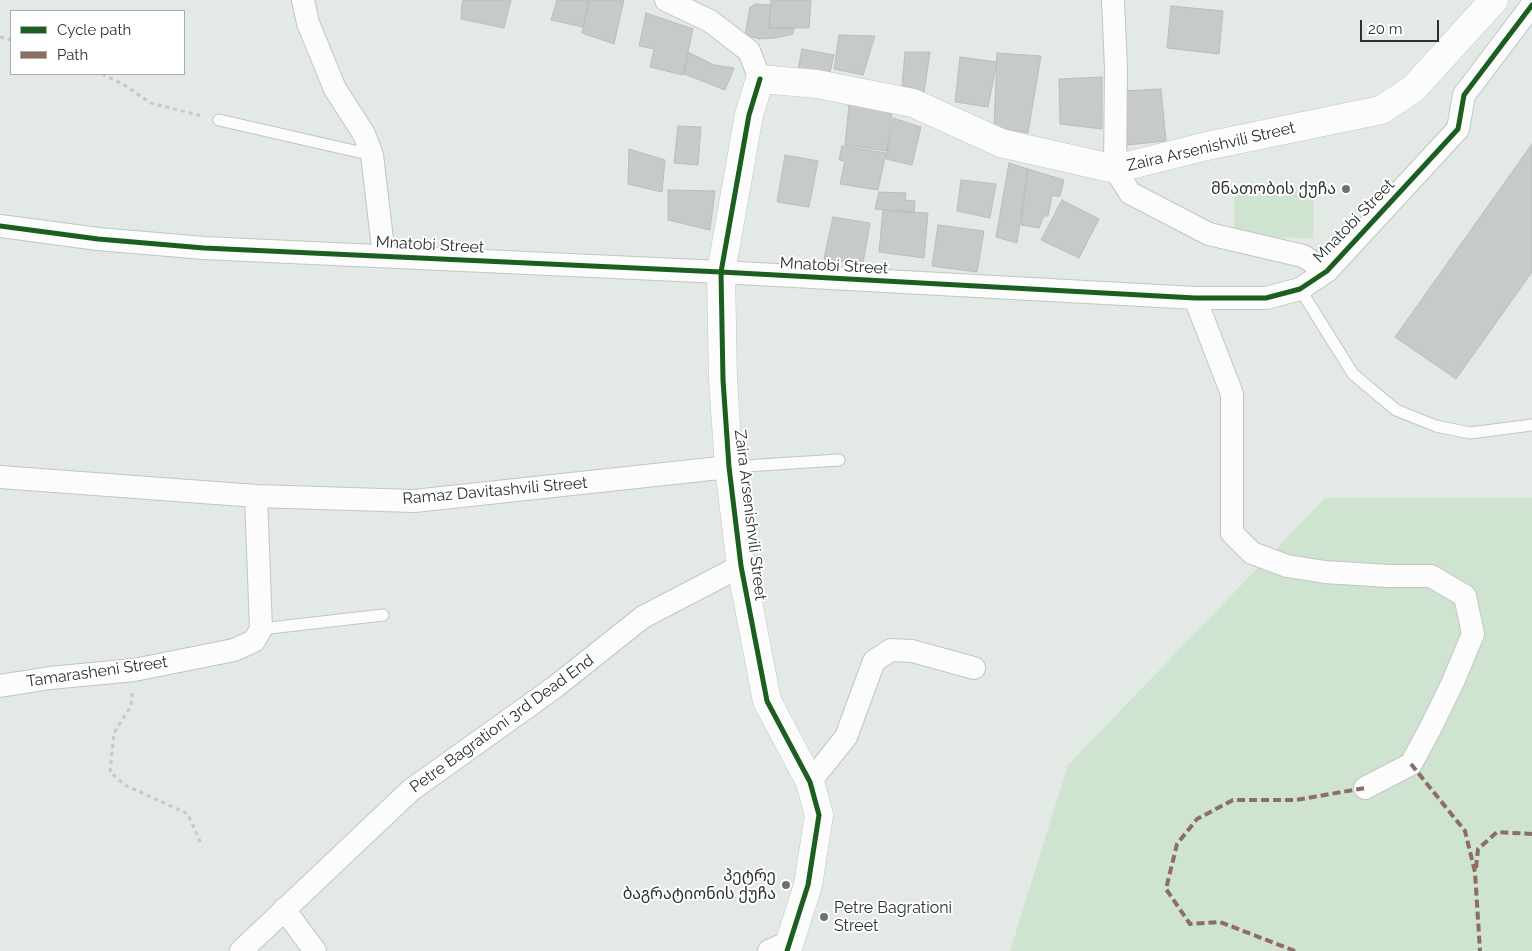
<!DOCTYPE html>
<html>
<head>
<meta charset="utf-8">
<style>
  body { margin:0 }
  #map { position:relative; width:1532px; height:951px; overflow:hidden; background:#e3e9e4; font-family:Raleway,sans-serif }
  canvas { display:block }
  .legend { position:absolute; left:10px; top:10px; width:175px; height:65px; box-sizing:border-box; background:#fff; border:1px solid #abadab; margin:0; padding:6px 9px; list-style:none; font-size:15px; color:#2e312e }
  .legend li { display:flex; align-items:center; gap:10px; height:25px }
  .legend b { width:25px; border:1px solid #abadab }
  .scale { position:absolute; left:1360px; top:20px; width:79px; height:22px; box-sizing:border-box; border:2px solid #2e312e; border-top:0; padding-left:6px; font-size:15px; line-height:18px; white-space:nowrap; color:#2e312e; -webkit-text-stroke:4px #fff; paint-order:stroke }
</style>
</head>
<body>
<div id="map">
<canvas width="1532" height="951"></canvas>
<ul class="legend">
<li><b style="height:6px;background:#1b5e20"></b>Cycle path</li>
<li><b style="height:6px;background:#8d6e63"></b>Path</li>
</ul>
<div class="scale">20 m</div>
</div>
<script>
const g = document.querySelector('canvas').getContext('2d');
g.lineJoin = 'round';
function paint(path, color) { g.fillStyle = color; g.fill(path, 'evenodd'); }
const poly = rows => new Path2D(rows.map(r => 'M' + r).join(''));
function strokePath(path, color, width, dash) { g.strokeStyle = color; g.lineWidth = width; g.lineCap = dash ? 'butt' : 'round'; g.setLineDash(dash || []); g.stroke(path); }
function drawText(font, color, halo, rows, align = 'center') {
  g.font = font + ' Raleway,"Noto Sans Georgian",sans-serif'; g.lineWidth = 4; g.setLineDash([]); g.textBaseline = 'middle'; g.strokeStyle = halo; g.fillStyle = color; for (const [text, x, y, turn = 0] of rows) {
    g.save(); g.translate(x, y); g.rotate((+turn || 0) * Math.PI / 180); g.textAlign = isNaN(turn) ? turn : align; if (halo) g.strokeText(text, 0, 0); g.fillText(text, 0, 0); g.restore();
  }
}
paint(poly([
  [1235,187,1314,188,1313,238,1234,237],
  [1325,498,1532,498,1532,951,1010,951,1068,765]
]), '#cee4d1');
const building = poly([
  [463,0,511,0,504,28,461,19,462,11,461,11,463,0],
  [557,0,589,0,583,27,551,20,557,0],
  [589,0,624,0,614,44,582,33,589,0],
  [771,0,811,0,809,28,769,28,771,0],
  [756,4,771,5,769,28,794,28,793,34,775,38,759,39,745,35,750,7,756,4],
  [1171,6,1223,11,1219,54,1167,48,1171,6],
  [646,13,693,29,683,75,650,67,654,49,639,46,646,13],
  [839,35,875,36,863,75,834,69,839,35],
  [802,49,834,55,829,77,798,69,802,49],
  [688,52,714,65,734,68,725,90,684,74,688,52],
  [905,52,930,52,924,92,902,86,905,52],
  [997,53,1041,56,1028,133,994,127,997,53],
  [960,57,997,62,988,107,955,102,960,57],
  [1102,77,1102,129,1060,124,1059,79,1102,77],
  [1161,89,1166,141,1127,145,1123,91,1161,89],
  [849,105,892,111,887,151,845,145,849,105],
  [893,118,921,127,912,165,886,159,893,118],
  [678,126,701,127,698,165,674,163,678,126],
  [1532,144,1532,272,1456,379,1395,337,1532,144],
  [842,146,886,153,878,190,840,184,845,161,839,160,842,146],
  [629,149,665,160,662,192,628,184,629,149],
  [785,155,818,161,809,207,777,202,785,155],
  [1009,163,1028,169,1017,243,996,237,1009,163],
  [1028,169,1064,180,1060,196,1052,196,1048,216,1044,216,1039,228,1021,225,1028,169],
  [961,180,996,184,990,218,957,211,961,180],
  [668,190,715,191,710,230,668,220,668,190],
  [879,192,906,193,905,200,915,201,914,213,875,209,879,192],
  [1062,200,1099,219,1079,258,1041,240,1062,200],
  [883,210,928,213,924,258,879,252,883,210],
  [833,217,870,223,863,264,824,259,833,217],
  [938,225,984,231,977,272,932,266,938,225]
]);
paint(building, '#c6cbc7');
strokePath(building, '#babeba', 1);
const lane = poly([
  [219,120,372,155],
  [1300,289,1353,374,1396,410,1436,426,1470,433,1532,425],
  [729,467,839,460],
  [261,629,383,615]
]);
const street = poly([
  [303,0,308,23,335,89,364,134,372,155,384,256],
  [666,0,710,21,749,51,760,79],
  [1113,0,1116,69,1115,169,1130,193,1209,234,1303,256,1327,271],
  [0,226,98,239,204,248,721,272,1195,298,1266,298,1300,289,1327,271,1458,129,1464,95,1532,5],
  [1195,298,1232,394,1232,533,1252,553,1287,566,1325,572,1389,576,1431,576,1465,596,1473,634,1453,682,1430,729,1411,764,1365,788],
  [0,477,256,496,414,501,729,467],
  [0,686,50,678,134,670,234,650,254,641,261,629,256,496],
  [810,782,846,737,874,661,891,650,912,651,974,668],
  [284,909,315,951],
  [241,951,411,790,555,687,643,617,741,566],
  [769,951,791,941]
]);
const secondary = poly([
  [787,951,808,885,819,815,810,782,767,701,741,566,729,467,723,380,721,272,749,115,760,79,817,84,913,103,1001,143,1115,169,1207,146,1381,110,1413,89,1494,0]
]);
strokePath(lane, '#c2c6c2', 13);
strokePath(street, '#c2c6c2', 24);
strokePath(secondary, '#c2c6c2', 29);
strokePath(poly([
  [0,37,11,40],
  [102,74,123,84,151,103,202,116],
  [132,693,131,706,114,733,110,772,125,785,188,814,202,846]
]), '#c7c9c8', 3, [4, 4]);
strokePath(lane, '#fbfcfb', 11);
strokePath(street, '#fbfcfb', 22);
strokePath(secondary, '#fbfcfb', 28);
strokePath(poly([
  [1411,764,1465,831,1475,872,1480,951],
  [1476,868,1478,849,1497,832,1532,834],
  [1295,951,1220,922,1190,924,1166,889,1177,844,1197,819,1233,800,1296,800,1365,788]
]), '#8d6e63', 4, [8, 4]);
strokePath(poly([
  [760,79,749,115,721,272,723,380,729,467,741,566,767,701,810,782,819,815,808,885,787,951],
  [0,226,98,239,204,248,721,272,1195,298,1266,298,1300,289,1327,271,1458,129,1464,95,1532,5]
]), '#1b5e20', 5);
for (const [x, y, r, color] of [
  [1346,189,5,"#6d716e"],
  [786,885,5,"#6d716e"],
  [824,917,5,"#6d716e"]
]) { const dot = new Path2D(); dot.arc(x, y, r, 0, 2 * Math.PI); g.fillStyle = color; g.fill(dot); strokePath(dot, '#fff', 2); }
drawText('16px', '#2e312e', '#fff', [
  ["Zaira Arsenishvili Street",1211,147,-13],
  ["Mnatobi Street",1354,221,-46],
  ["Mnatobi Street",430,245,3],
  ["Mnatobi Street",834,266,3],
  ["Ramaz Davitashvili Street",495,491,-5],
  ["Zaira Arsenishvili Street",750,515,83],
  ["Tamarasheni Street",97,672,-8],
  ["Petre Bagrationi 3rd Dead End",502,724,-36]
]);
drawText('16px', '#2e312e', '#fff', [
  ["მნათობის ქუჩა",1336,189],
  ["პეტრე",776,876],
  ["ბაგრატიონის ქუჩა",776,894],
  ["Petre Bagrationi",834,908,"left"],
  ["Street",834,926,"left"]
], 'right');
</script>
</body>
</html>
